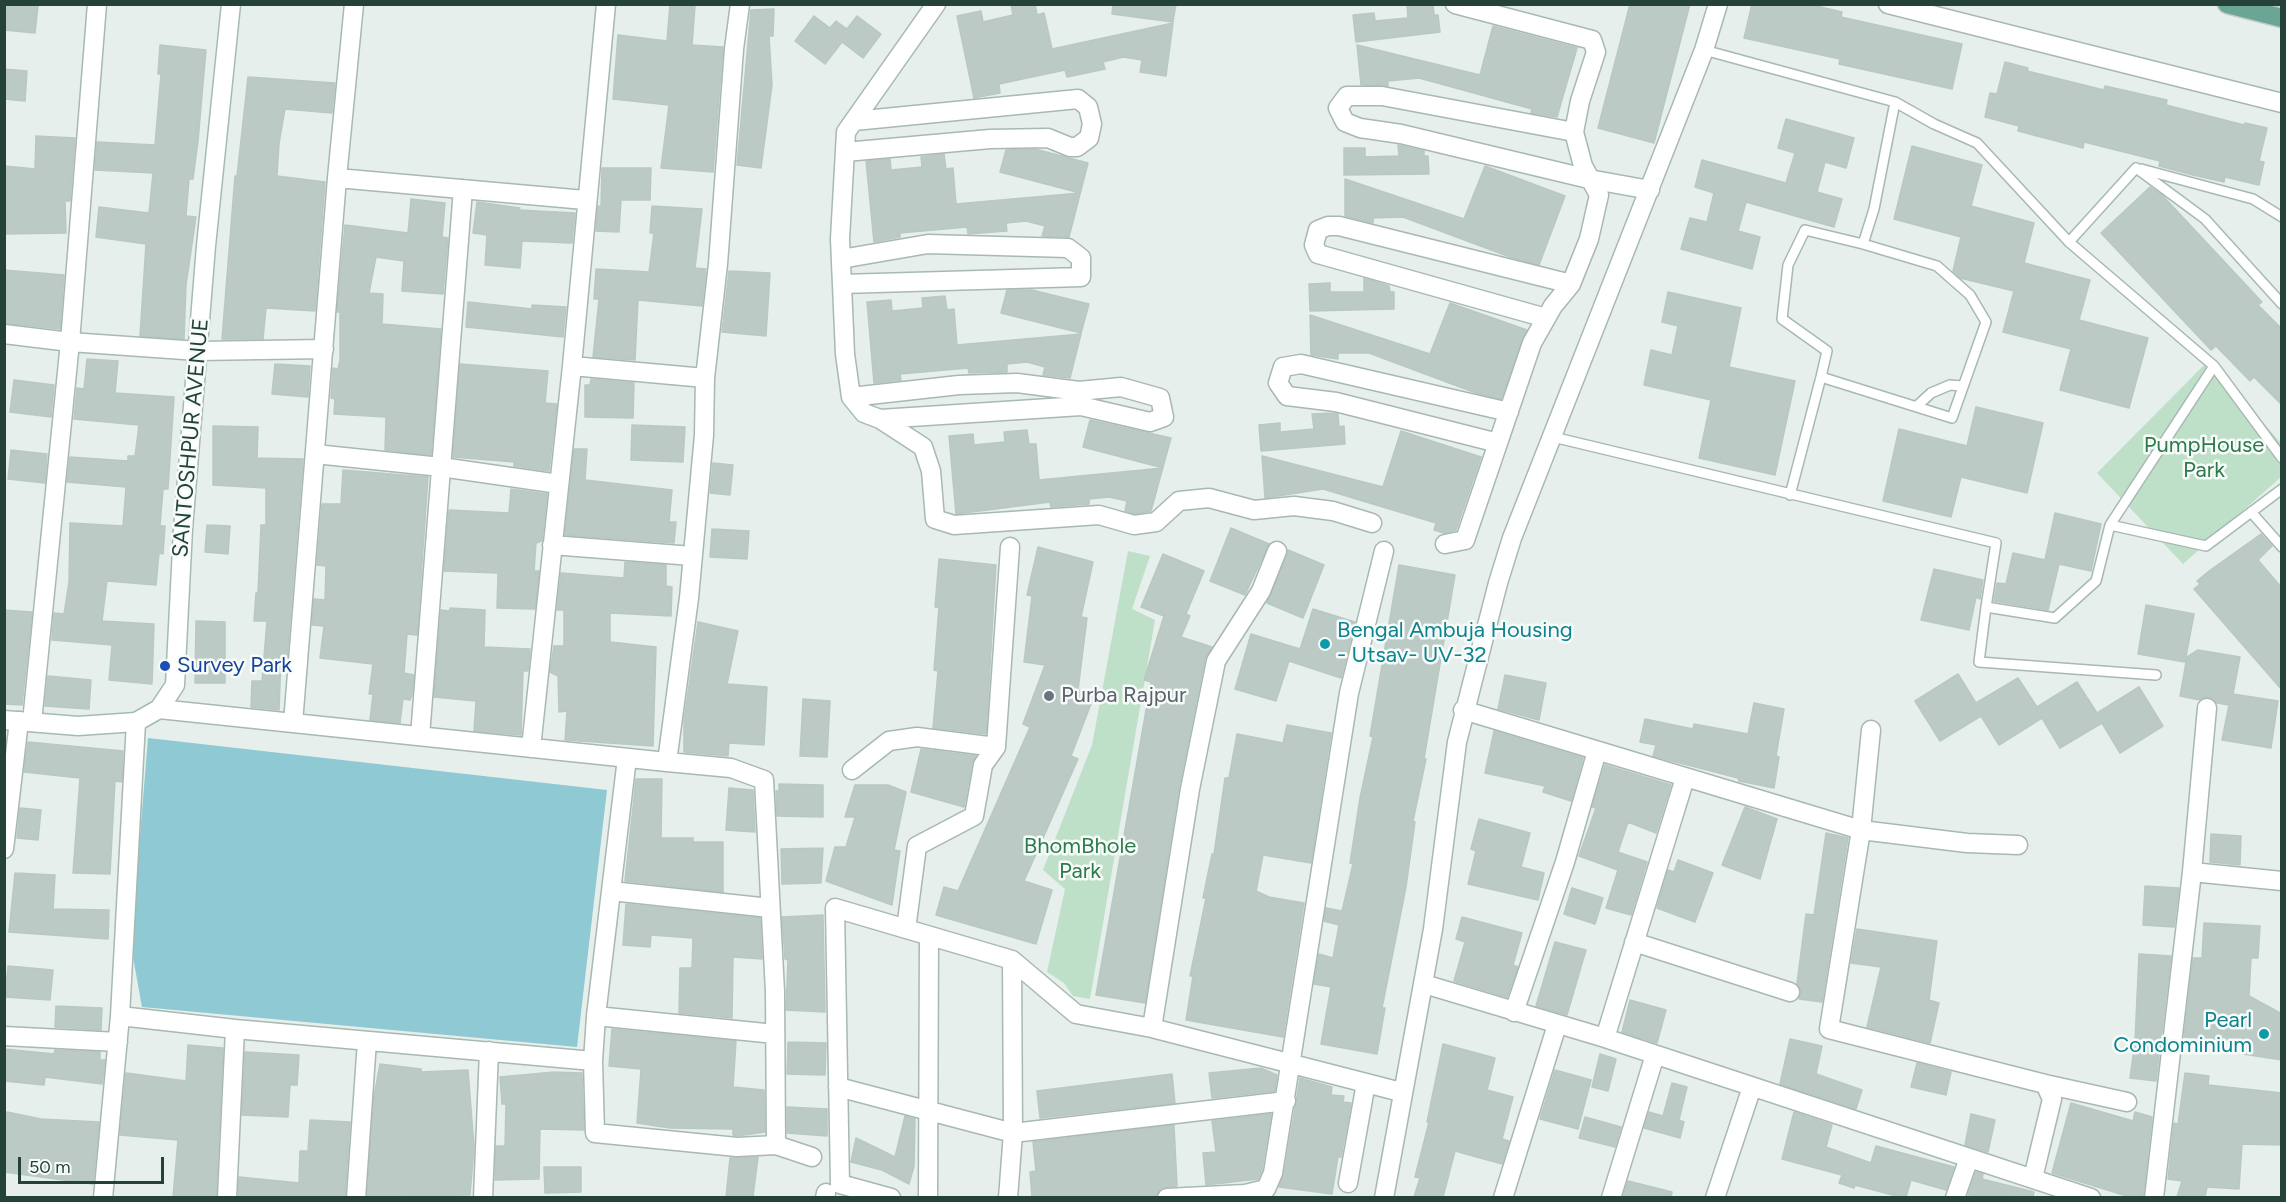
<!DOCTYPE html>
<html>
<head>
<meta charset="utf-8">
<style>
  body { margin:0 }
  #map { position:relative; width:2286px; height:1202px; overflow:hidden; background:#e6efeb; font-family:Figtree,sans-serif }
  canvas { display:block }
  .frame { position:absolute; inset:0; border:6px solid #24423a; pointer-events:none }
  .scale { position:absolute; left:18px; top:1157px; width:146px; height:27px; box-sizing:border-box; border:3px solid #24423a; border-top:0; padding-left:8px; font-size:18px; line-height:21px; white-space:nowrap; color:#24423a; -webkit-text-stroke:4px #f7fbf9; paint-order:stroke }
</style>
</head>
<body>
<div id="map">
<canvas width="2286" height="1202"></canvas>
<div class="frame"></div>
<div class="scale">50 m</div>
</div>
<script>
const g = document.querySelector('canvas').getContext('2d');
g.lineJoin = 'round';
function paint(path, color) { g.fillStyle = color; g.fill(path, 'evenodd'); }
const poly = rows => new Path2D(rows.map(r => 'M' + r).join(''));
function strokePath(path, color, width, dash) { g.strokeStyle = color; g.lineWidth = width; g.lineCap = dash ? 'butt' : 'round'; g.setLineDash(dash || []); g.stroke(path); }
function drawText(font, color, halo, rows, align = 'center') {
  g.font = font + ' Figtree,sans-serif'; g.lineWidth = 5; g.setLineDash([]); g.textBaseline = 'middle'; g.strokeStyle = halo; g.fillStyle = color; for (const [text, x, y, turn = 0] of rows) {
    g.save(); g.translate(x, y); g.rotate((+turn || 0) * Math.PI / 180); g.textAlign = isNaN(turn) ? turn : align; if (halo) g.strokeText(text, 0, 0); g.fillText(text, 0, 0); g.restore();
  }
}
paint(poly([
  [2208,361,2281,443,2281,477,2183,564,2097,473],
  [1128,551,1150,556,1132,609,1155,620,1090,999,1073,996,1064,983,1047,972,1065,889,1043,870,1092,745]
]), '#bfe0c8');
paint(poly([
  [148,738,607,790,577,1047,142,1007,131,946]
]), '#8ec9d4');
const building = poly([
  [4,4,38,6,35,33,4,30,4,4],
  [670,4,695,6,692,45,723,47,713,172,661,168,669,105,613,99,618,35,667,41,670,4],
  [1011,4,1035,4,1037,15,1044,13,1052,49,1173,23,1166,76,1140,72,1142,60,1123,57,1103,62,1105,69,1067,77,1065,70,999,84,1000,93,974,98,957,16,981,11,983,22,1013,15,1011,4],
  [1113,4,1176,4,1173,22,1112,14,1113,4],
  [1407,4,1433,4,1434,15,1438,15,1440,32,1356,42,1353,15,1374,13,1375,21,1408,18,1407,4],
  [1630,4,1690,4,1654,143,1598,128,1630,4],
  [1752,4,1808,4,1842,12,1841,17,1962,44,1952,89,1839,64,1840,59,1744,38,1752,4],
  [774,9,773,36,769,36,772,85,761,168,737,165,751,10,774,9],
  [814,16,830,28,836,21,847,29,857,16,881,34,863,58,842,42,825,64,795,41,814,16],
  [1493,26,1577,48,1557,117,1531,113,1532,109,1419,78,1388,81,1388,86,1361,85,1357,45,1480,75,1493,26],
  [160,45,206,50,198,141,193,179,189,179,186,216,196,217,186,285,184,339,140,336,146,244,96,237,99,207,149,213,153,173,95,170,97,142,155,145,161,74,158,74,160,45],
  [2005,62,2028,68,2027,71,2104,90,2105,86,2167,100,2166,105,2244,125,2245,123,2267,128,2259,161,2264,162,2259,185,2225,177,2224,182,2193,175,2159,166,2160,161,2084,142,2083,148,2018,131,2019,126,1985,117,1990,93,1997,94,2005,62],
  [4,69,27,71,25,101,4,99,4,69],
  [248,77,335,83,332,113,285,109,279,143,277,176,325,182,315,311,266,308,263,339,222,339,235,176,237,176,248,77],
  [1786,119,1854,138,1846,168,1825,162,1817,192,1842,199,1834,227,1746,202,1738,231,1760,237,1752,269,1681,249,1690,218,1707,222,1714,193,1695,187,1702,160,1786,183,1795,153,1778,148,1786,119],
  [36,136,75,138,70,201,65,201,66,233,4,234,4,166,35,169,36,136],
  [1398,145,1424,151,1424,156,1428,156,1429,174,1344,175,1344,148,1365,148,1365,157,1399,156,1398,145],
  [1912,146,1982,165,1971,206,2034,223,2024,263,2090,280,2079,320,2148,338,2129,408,2060,390,2071,349,2003,332,2014,291,1960,278,1953,271,1961,237,1894,219,1912,146],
  [1035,149,1088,163,1069,237,1042,236,1045,226,1026,221,1006,223,1007,231,968,234,967,227,900,233,900,237,874,242,866,161,890,159,891,170,922,167,921,157,944,154,946,169,953,168,956,204,1080,193,1000,172,1006,150,1035,149],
  [1485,166,1565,196,1539,265,1510,257,1403,217,1373,218,1373,223,1345,216,1345,179,1464,219,1485,166],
  [602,168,651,168,650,200,621,200,619,232,596,231,598,206,601,207,602,168],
  [2150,187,2162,195,2262,302,2258,305,2282,329,2282,405,2254,377,2250,381,2216,346,2211,350,2101,233,2150,187],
  [411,199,445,203,442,237,448,238,443,294,402,291,404,261,376,257,369,293,383,294,382,324,441,329,431,455,385,450,386,417,334,414,335,399,331,398,333,368,338,369,340,360,340,312,337,312,345,225,408,233,411,199],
  [477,202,520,208,519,210,575,213,572,243,522,241,520,268,485,265,487,235,473,233,477,202],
  [652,206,702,209,695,268,706,269,702,306,638,300,635,360,593,357,599,299,594,299,596,269,649,272,654,233,650,233,652,206],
  [4,270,64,275,60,329,4,323,4,270],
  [729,271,770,273,766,336,722,332,729,271],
  [1364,278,1389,286,1390,292,1394,292,1394,309,1310,311,1309,284,1330,283,1330,292,1364,292,1364,278],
  [1007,290,1032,290,1089,304,1081,333,1001,313,1007,290],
  [1668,292,1741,308,1729,367,1795,381,1775,475,1699,458,1711,400,1644,385,1651,350,1672,355,1678,326,1662,322,1668,292],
  [945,296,947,310,954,309,957,345,1081,334,1070,378,1043,375,1045,367,1027,362,1007,364,1007,372,969,373,968,368,900,374,901,380,874,383,867,302,891,300,892,311,923,308,922,298,945,296],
  [468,302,532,309,532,305,566,307,563,337,466,327,468,302],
  [1450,303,1527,330,1501,399,1476,393,1369,353,1338,353,1338,359,1311,355,1310,315,1430,354,1450,303],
  [87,359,118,361,115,393,174,397,168,489,163,489,160,526,165,526,163,554,159,553,156,585,107,581,102,621,154,624,152,684,109,680,112,645,52,640,54,613,64,614,69,582,70,523,123,526,126,487,67,482,70,457,128,461,128,456,135,456,139,425,74,419,77,388,84,389,87,359],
  [275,364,310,366,308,397,272,394,275,364],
  [460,364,548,371,545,403,557,404,549,471,514,466,514,462,453,457,460,364],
  [591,379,634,383,633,418,585,417,585,385,590,385,591,379],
  [14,380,54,385,51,417,10,412,14,380],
  [1976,407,2043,423,2027,493,1961,477,1951,517,1883,501,1899,429,1967,446,1976,407],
  [1334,413,1338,414,1339,427,1344,426,1345,444,1261,451,1259,425,1280,423,1280,432,1314,429,1312,414,1334,413],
  [1090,420,1171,438,1151,511,1135,514,1125,511,1127,501,1109,497,1089,499,1089,504,1051,507,1050,502,956,514,949,436,973,434,974,445,1005,442,1004,432,1027,430,1029,444,1036,444,1039,480,1163,468,1083,447,1090,420],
  [632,425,685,427,683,462,631,460,632,425],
  [213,426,258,427,257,458,303,459,287,657,281,657,279,710,251,707,252,681,262,681,267,621,254,621,256,593,258,593,261,525,266,525,266,488,213,485,213,426],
  [1401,431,1481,457,1456,530,1444,533,1434,530,1436,523,1323,489,1265,498,1262,456,1383,487,1401,431],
  [574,449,587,449,585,480,672,490,669,522,676,522,674,543,565,535,574,449],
  [11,450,47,454,45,483,8,479,11,450],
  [713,463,733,465,730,495,710,493,713,463],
  [343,470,428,477,417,635,407,634,404,673,414,675,412,695,410,700,403,699,400,723,370,720,373,694,369,694,373,664,320,658,324,626,312,625,314,599,325,600,326,566,317,565,322,504,341,504,343,470],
  [511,489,547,494,542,541,536,543,534,571,539,571,535,609,497,608,498,573,444,571,449,510,509,513,511,489],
  [2055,513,2101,524,2091,571,2059,564,2048,610,1994,601,1997,583,2006,584,2013,553,2045,560,2055,513],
  [207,525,230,526,228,554,205,552,207,525],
  [1231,528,1269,544,1245,595,1210,581,1231,528],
  [712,529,749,531,747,559,710,557,712,529],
  [2261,534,2272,546,2258,560,2282,588,2282,690,2194,589,2200,584,2197,581,2209,571,2261,534],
  [1038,547,1093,562,1081,617,1087,618,1078,690,1094,696,1071,756,1078,759,1024,881,1052,890,1036,944,936,915,944,887,958,891,1030,727,1023,724,1045,665,1024,662,1032,596,1027,595,1038,547],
  [1288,550,1324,565,1303,618,1267,603,1288,550],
  [1163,554,1204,571,1186,614,1190,616,1181,637,1212,647,1205,659,1179,787,1145,1003,1096,995,1151,682,1144,680,1164,616,1141,607,1163,554],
  [939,559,996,565,986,734,933,728,938,671,934,670,939,607,935,607,939,559],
  [625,562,666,565,666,586,672,587,671,616,610,613,610,642,656,647,653,746,565,740,567,711,559,712,558,676,550,672,554,646,564,646,564,610,557,610,561,573,624,578,625,562],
  [1399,565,1455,575,1424,759,1426,759,1413,821,1415,822,1406,887,1382,1008,1385,1008,1377,1054,1321,1044,1331,987,1314,984,1319,954,1333,958,1339,925,1324,921,1326,908,1342,911,1353,864,1350,863,1360,798,1373,737,1370,736,1399,565],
  [1934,569,1983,580,1980,599,1976,597,1969,630,1921,620,1934,569],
  [2146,605,2194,614,2185,662,2138,654,2146,605],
  [450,608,485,610,484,647,530,649,528,671,523,671,521,735,474,731,476,701,434,697,441,610,450,611,450,608],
  [1313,609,1355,622,1341,678,1289,661,1276,701,1235,689,1251,634,1300,649,1313,609],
  [4,610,32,612,22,705,4,704,4,610],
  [196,621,225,622,225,683,195,683,196,621],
  [698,622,738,631,727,684,767,687,764,745,729,743,728,756,684,752,684,721,698,622],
  [2198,650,2240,657,2233,694,2278,701,2271,748,2222,740,2229,705,2217,703,2209,697,2200,700,2180,696,2187,657,2198,650],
  [1958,674,1976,703,2018,678,2037,707,2077,682,2097,713,2139,687,2163,726,2120,753,2102,723,2060,748,2042,718,1999,745,1981,716,1940,741,1915,701,1958,674],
  [1505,675,1546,683,1539,720,1498,709,1505,675],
  [48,676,91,680,89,709,45,706,48,676],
  [803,699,830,701,827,757,800,756,803,699],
  [1754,703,1784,709,1776,756,1779,757,1774,788,1739,781,1738,778,1653,756,1656,745,1640,742,1645,719,1693,729,1694,724,1748,734,1754,703],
  [1287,725,1331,733,1311,863,1263,855,1256,891,1269,897,1304,903,1283,1037,1186,1020,1193,976,1190,976,1206,898,1203,898,1212,854,1214,854,1225,778,1229,778,1237,734,1283,743,1287,725],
  [1494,731,1583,758,1571,801,1543,792,1545,786,1485,773,1494,731],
  [28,742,123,751,122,782,115,781,110,874,73,873,80,778,24,772,28,742],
  [921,749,976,756,972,763,964,807,911,792,921,749],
  [1605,765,1671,785,1656,833,1628,822,1618,852,1647,862,1631,915,1606,908,1618,870,1579,856,1596,808,1592,807,1605,765],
  [636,779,662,779,661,838,693,838,693,842,723,842,723,892,625,881,636,779],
  [779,784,823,785,823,817,777,816,776,791,779,791,779,784],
  [855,785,888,785,906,792,894,850,900,851,892,905,826,881,835,847,846,847,855,817,845,817,855,785],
  [729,788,753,790,755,832,726,830,729,788],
  [1745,807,1777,819,1760,879,1722,865,1745,807],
  [20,808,41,810,38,840,17,838,20,808],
  [1479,819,1530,833,1521,867,1544,873,1538,900,1468,884,1476,851,1471,849,1479,819],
  [1826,833,1848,838,1822,1002,1799,999,1801,990,1797,983,1806,914,1814,915,1826,833],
  [2211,834,2241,836,2240,865,2210,862,2211,834],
  [823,848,821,883,782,884,781,849,823,848],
  [1678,860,1713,873,1695,922,1657,908,1668,870,1674,872,1678,860],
  [15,873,55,875,53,909,109,910,108,939,9,932,15,873],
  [2145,886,2179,888,2174,927,2143,925,2145,886],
  [1572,888,1603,898,1595,924,1564,914,1572,888],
  [626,904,760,918,762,959,733,957,732,1018,679,1013,680,968,692,968,693,938,651,935,650,947,623,945,626,904],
  [823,915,825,1012,786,1010,788,960,785,959,782,917,823,915],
  [1462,917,1522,933,1513,965,1518,967,1507,997,1454,981,1465,942,1456,939,1462,917],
  [2204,923,2260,926,2258,958,2251,958,2249,996,2282,1014,2282,1060,2243,1054,2245,1041,2184,1037,2193,958,2202,958,2204,923],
  [1857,929,1937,941,1929,1000,1939,1003,1930,1043,1867,1027,1881,967,1851,963,1857,929],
  [1555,942,1586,950,1567,1015,1536,1006,1555,942],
  [2139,954,2171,956,2156,1081,2130,1078,2135,1041,2139,954],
  [8,966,53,970,50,1000,5,997,8,966],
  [1630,1000,1666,1010,1657,1043,1622,1032,1630,1000],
  [56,1006,102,1008,101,1030,55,1027,56,1006],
  [612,1029,736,1041,733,1087,764,1090,765,1132,737,1136,733,1135,733,1129,670,1128,637,1123,641,1069,609,1066,612,1029],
  [1790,1039,1822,1046,1816,1074,1862,1090,1856,1109,1780,1084,1790,1039],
  [788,1042,826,1043,825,1075,787,1074,788,1042],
  [1443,1044,1495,1058,1487,1090,1513,1097,1502,1139,1509,1141,1502,1164,1455,1151,1443,1197,1414,1197,1420,1178,1415,1177,1429,1122,1427,1122,1443,1044],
  [188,1045,223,1048,216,1197,173,1197,178,1140,120,1135,126,1073,186,1081,188,1045],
  [4,1049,54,1054,55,1050,100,1052,100,1060,105,1060,102,1084,45,1077,44,1085,4,1081,4,1049],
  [245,1052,299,1055,297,1085,290,1085,288,1117,242,1115,245,1052],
  [1600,1054,1616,1059,1608,1091,1592,1087,1600,1054],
  [1917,1063,1951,1072,1946,1095,1911,1087,1917,1063],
  [380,1064,421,1069,421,1072,468,1070,474,1147,470,1195,367,1197,374,1096,380,1064],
  [1261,1068,1277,1075,1275,1091,1212,1098,1209,1073,1261,1068],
  [1555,1070,1591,1080,1578,1129,1540,1119,1555,1070],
  [554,1072,582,1073,584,1130,540,1129,539,1179,495,1180,496,1146,505,1146,506,1104,502,1104,500,1077,554,1072],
  [2185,1073,2209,1076,2208,1085,2282,1093,2282,1145,2242,1144,2239,1189,2207,1187,2205,1197,2177,1197,2182,1181,2168,1179,2174,1123,2178,1124,2185,1073],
  [1172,1074,1175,1103,1040,1118,1037,1091,1172,1074],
  [1300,1078,1332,1087,1331,1095,1344,1096,1343,1102,1351,1103,1341,1157,1338,1157,1332,1194,1279,1187,1284,1175,1300,1078],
  [1672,1083,1687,1087,1679,1120,1684,1122,1680,1138,1644,1128,1649,1112,1663,1116,1672,1083],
  [2071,1103,2133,1121,2135,1112,2152,1117,2143,1197,2130,1197,2052,1173,2071,1103],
  [787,1107,827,1109,827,1136,787,1133,787,1107],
  [7,1112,41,1119,99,1122,93,1184,4,1172,7,1112],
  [1794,1112,1832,1125,1826,1147,1871,1163,1876,1146,1954,1167,1946,1190,1911,1180,1906,1197,1900,1197,1855,1185,1854,1188,1839,1183,1842,1175,1782,1159,1794,1112],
  [1271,1114,1262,1170,1258,1179,1206,1185,1203,1153,1216,1152,1212,1121,1271,1114],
  [1971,1114,1995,1120,1988,1152,1965,1145,1971,1114],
  [905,1116,915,1119,914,1166,909,1184,882,1170,851,1162,856,1138,895,1157,905,1116],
  [1585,1117,1621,1127,1615,1147,1579,1138,1585,1117],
  [310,1120,350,1122,345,1197,238,1197,239,1177,299,1183,300,1151,308,1151,310,1120],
  [1174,1125,1177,1186,1161,1188,1156,1196,1140,1197,1032,1197,1030,1172,1036,1171,1033,1142,1174,1125],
  [758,1157,753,1197,726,1197,730,1158,758,1157],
  [544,1167,581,1167,581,1192,545,1193,544,1167],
  [1976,1172,1983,1174,1982,1179,2034,1192,2033,1197,1968,1195,1976,1172],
  [1628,1181,1672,1192,1671,1197,1623,1197,1628,1181]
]);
paint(building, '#bbcac4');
strokePath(building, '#b8c9c2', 1.5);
const service = poly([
  [1704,50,1895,102],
  [2141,169,2253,199,2282,217],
  [2069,242,2136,168,2205,219,2282,304],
  [1863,244,1805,230,1788,265,1782,319,1827,351,1821,377,1952,418,1986,322,1970,295,1937,266,1863,244,1874,209,1895,102,1934,124,1977,143,2069,242,2214,366],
  [1917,406,1931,393,1950,385,1962,386],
  [1553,437,1996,543,1986,607,2055,618,2096,581,2110,525],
  [2282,458,2214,366,2110,525,2206,546,2282,489],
  [1790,495,1821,377],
  [2251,512,2282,547],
  [1986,607,1979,662,2156,675]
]);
const minor = poly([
  [354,4,337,178,585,200],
  [936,4,846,132,840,239,845,354,851,397,864,413,880,419,923,447,931,471,935,519,954,525,1099,515,1134,525,1156,522,1179,501,1209,498,1254,510,1294,506,1333,511,1372,523],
  [1888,4,2282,103],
  [1574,132,1382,96,1347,96,1338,108,1345,122,1360,128,1401,134,1589,179,1650,190],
  [845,152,990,139,1048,138,1070,147,1077,147,1089,138,1092,124,1088,107,1078,99,854,121],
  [841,259,928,244,1068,248,1081,258,1081,277,842,284],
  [1546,318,1318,254,1314,245,1318,230,1328,226,1339,226,1571,284],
  [4,334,70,342,198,351,324,349],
  [572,366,705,378],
  [851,397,959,385,1017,383,1079,391,1121,387,1160,398,1164,417,1150,422,1081,406,880,419],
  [1498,443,1336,402,1287,396,1278,383,1283,367,1301,364,1509,412],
  [315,454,441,467,559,484],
  [1445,544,1465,540,1532,343,1553,306,1571,284,1589,239,1599,195,1583,166,1574,132,1580,101,1596,52,1592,40,1455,4],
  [552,545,692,556],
  [159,709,667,762,689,598,704,435,705,378,718,264,734,49,740,4],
  [1463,710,1861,830,1829,1029,2045,1084,2052,1099,2033,1178],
  [32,722,70,342,97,4],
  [136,722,120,1016,235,1029,593,1061],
  [293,723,337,178],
  [1871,730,1861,830,1967,843,2018,845],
  [420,736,463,189],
  [531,748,572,366,606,4],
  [627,758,596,1016,593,1061,595,1133,737,1147,776,1145,775,992,764,780,731,768,667,762],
  [852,770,889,741,917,737,996,747],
  [4,849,19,721],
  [2192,872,2207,708],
  [611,891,770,908],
  [906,929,917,846,974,816,983,765,996,747,1010,547],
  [1634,942,1790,992],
  [1424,984,1605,1038,2091,1198],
  [1514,1012,1565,862,1597,751],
  [596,1016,775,1034],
  [1152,1028,1190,789,1216,661,1261,591,1277,551],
  [4,1036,118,1042],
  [1605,1038,1685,778],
  [2045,1084,2127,1102],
  [838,1087,1013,1133,1286,1101],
  [776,1145,812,1157],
  [1348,1183,1366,1083],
  [103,1198,120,1016],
  [227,1198,235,1029],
  [356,1198,367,1041],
  [483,1198,489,1051],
  [825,1198,826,1193],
  [891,1198,840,1184,835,908,1012,960,1076,1014,1152,1028,1401,1092],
  [928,1198,929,936],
  [1008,1198,1013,1133,1012,960],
  [1167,1198,1245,1194,1266,1189,1273,1173,1349,693,1384,551],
  [1384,1198,1433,929,1457,742,1498,583,1512,538,1704,50,1718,4],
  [1503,1198,1557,1025],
  [1611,1198,1655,1055],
  [1715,1198,1752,1087],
  [1955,1198,1969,1158],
  [2154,1198,2192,872,2282,881]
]);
const secondary = poly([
  [4,720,78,726,136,722,159,709,175,685,183,529,206,246,231,4]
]);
const primary = poly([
  [2227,4,2282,18]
]);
strokePath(service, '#a8b8b2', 12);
strokePath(minor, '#a8b8b2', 21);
strokePath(secondary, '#a4bbb3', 21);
strokePath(primary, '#c2cac8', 21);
strokePath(service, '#fff', 9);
strokePath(minor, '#fff', 18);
strokePath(secondary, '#fff', 18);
strokePath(primary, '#6aa596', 18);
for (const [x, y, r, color] of [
  [1325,644,6,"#0f9aa8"],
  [165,666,6,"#1a4fb4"],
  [1049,696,6,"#6b7280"],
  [2264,1034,6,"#0f9aa8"]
]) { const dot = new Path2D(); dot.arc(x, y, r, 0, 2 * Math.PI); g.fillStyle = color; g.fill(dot); strokePath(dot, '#f7fbf9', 2); }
drawText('22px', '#24423a', '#f7fbf9', [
  ["SANTOSHPUR AVENUE",191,438,-85]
]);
drawText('22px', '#2d7a4b', '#f7fbf9', [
  ["PumpHouse",2204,446],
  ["Park",2204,471],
  ["BhomBhole",1080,847],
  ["Park",1080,872]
]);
drawText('22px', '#0d838f', '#f7fbf9', [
  ["Bengal Ambuja Housing",1337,631],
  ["- Utsav- UV-32",1337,656],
  ["Pearl",2252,1021,"right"],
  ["Condominium",2252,1046,"right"]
], 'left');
drawText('22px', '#164399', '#f7fbf9', [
  ["Survey Park",177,666]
], 'left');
drawText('22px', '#5b616d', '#f7fbf9', [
  ["Purba Rajpur",1061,696]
], 'left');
</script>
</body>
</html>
